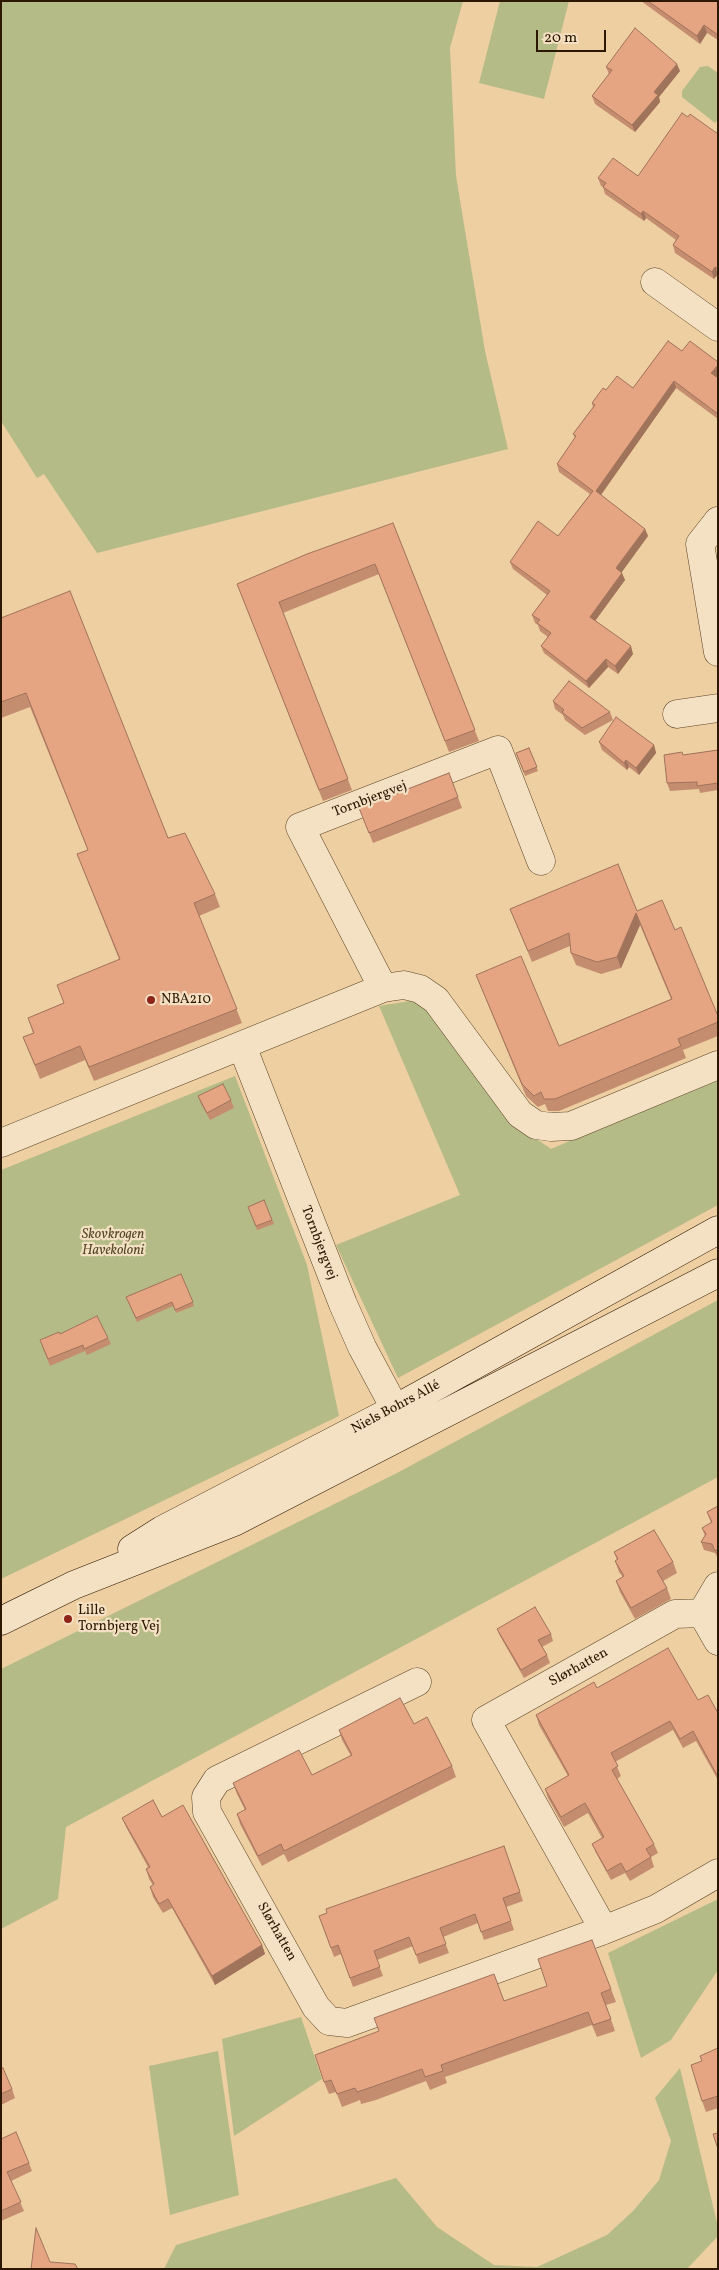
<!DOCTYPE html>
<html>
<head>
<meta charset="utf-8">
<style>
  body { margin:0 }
  #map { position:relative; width:719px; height:2270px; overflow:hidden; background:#eecfa1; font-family:Vollkorn,serif }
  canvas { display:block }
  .frame { position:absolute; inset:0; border:2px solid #2c1700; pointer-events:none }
  .scale { position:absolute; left:536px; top:30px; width:70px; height:22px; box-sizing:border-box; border:2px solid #2c1700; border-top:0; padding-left:6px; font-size:15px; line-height:18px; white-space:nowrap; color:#2c1700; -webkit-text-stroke:4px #f4e0c2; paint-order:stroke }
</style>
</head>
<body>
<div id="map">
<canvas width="719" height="2270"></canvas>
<div class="frame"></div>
<div class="scale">20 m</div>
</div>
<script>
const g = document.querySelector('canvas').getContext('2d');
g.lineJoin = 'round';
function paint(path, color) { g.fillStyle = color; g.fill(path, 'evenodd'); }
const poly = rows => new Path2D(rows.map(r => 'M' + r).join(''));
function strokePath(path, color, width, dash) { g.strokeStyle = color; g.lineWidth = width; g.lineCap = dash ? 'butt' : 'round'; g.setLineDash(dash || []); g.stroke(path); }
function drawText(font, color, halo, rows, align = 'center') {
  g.font = font + ' Vollkorn,serif'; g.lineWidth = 4.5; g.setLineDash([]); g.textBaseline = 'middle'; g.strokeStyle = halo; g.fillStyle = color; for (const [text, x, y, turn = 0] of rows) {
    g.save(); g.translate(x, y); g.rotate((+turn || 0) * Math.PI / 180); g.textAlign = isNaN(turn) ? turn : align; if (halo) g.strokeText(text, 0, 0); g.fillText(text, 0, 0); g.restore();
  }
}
paint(poly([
  [1,1,463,1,450,48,456,176,485,351,508,449,97,553,44,474,37,478,1,421],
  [500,1,569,1,544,99,479,83],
  [708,66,718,73,718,120,715,123,682,97,682,91,700,67],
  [422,999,522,1129,551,1149,718,1077,718,1205,398,1378,336,1245,460,1195,379,1006],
  [235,1076,307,1265,339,1416,1,1579,1,1170],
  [718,1300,718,1477,66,1827,58,1899,1,1929,1,1669,397,1473],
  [718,1899,718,1970,671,2040,641,2058,608,1953],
  [301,2017,322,2079,234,2136,222,2039],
  [218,2051,239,2195,170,2215,149,2066],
  [680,2068,718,2227,718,2236,687,2269,164,2269,176,2245,396,2178,437,2227,494,2265,537,2267,607,2235,633,2211,659,2180,671,2141,655,2098]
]), '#b5bb87');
const street = poly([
  [655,282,718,327],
  [718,521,700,544,718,652],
  [677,714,718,708],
  [383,988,300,827,498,750,541,861],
  [242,1046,343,1304,362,1347,391,1401,409,1428],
  [1,1143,383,988,404,985,420,989,436,1000,520,1114,536,1125,551,1127,571,1126,718,1065],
  [702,1613,718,1586],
  [417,1682,217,1780,206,1797,207,1812,316,2007,329,2021,347,2023,604,1930,656,1909,718,1873],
  [604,1930,486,1720,675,1614,702,1613,718,1641]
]);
const secondary = poly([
  [132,1549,162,1530,395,1409,718,1230],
  [1,1621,74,1585,234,1522,718,1273]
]);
strokePath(street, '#5c4528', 29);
strokePath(secondary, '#2c1700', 29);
strokePath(street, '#f4e0c2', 28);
strokePath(secondary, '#f4e0c2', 28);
paint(poly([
  [641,1,718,1,718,40,707,33,700,44],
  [606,67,680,71,659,97,660,102,635,132,595,104,592,96,609,74],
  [688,117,718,134,718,274,714,279,675,253,673,245,676,240,646,218,644,221,605,194,603,187,601,186,598,178,638,176],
  [668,341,718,378,718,419,676,388,601,495,645,529,648,536,621,572,625,580,595,620,633,654,618,674,608,667,589,688,544,653,541,646,548,637,540,631,538,625,535,623,532,615,547,595,513,569,510,562,558,536,590,494,559,472,557,464,575,438,573,434,593,407,592,403,606,390,633,388],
  [393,523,479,741,449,752,379,574,283,613,352,790,323,801,241,594],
  [1,618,168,838,215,894,220,907,199,916,242,1023,94,1081,85,1060,40,1079,23,1037,33,1033,28,1018,63,1003,119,959,77,854,88,850,30,707,1,718],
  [553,701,610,712,613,720,585,735,565,720,563,715,555,709],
  [599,742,654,745,656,753,639,775,629,767,627,770,602,750],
  [529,748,538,771,525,776,516,753],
  [718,750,718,790,700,793,699,789,670,791,667,783,683,755],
  [449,773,462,808,373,843,359,808],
  [510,909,637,911,675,930,718,1016,718,1036,683,1050,686,1058,559,1111,548,1111,545,1104,538,1107,526,1096,476,975,559,1046,671,999,640,925,621,968,601,974,576,965,571,953,570,946,532,962],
  [198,1096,231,1100,234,1108,210,1120,201,1104],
  [264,1200,274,1224,257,1230,248,1207],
  [181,1274,194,1306,176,1313,173,1306,137,1322,126,1297],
  [60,1334,108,1338,111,1344,87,1355,85,1351,50,1366,42,1346],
  [718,1506,718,1558,715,1553,704,1550,701,1542,705,1536,702,1528,711,1523,707,1512],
  [614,1552,673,1562,677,1573,663,1581,667,1588,671,1599,635,1619,620,1592,616,1581,623,1577,619,1572,615,1561,617,1560],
  [497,1629,551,1634,553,1641,542,1647,547,1655,550,1663,524,1678,500,1636],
  [597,1688,698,1700,718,1713,718,1780,696,1741,683,1748,673,1730,615,1762,621,1776,617,1779,654,1844,658,1853,651,1857,654,1867,630,1881,625,1873,611,1880,596,1853,592,1844,602,1838,588,1813,564,1827,548,1798,545,1789,568,1776,539,1725,536,1715],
  [414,1724,452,1766,456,1777,288,1862,284,1854,262,1866,240,1824,237,1814,245,1810,237,1794,233,1783,312,1775,351,1756,342,1740,339,1730],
  [162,1817,262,1945,265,1954,215,1985,172,1908,163,1913,153,1897,150,1887,153,1885,149,1879,146,1869,148,1867,126,1827,122,1818],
  [504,1846,523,1901,506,1907,514,1930,484,1940,478,1923,443,1937,449,1953,419,1964,413,1946,377,1960,383,1976,353,1987,341,1954,334,1957,319,1916],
  [611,1989,616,2002,606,2005,615,2031,597,2037,592,2025,445,2077,447,2083,430,2090,426,2081,376,2100,361,2104,360,2100,342,2107,336,2092,329,2094,324,2082,504,2001],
  [718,2048,718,2108,706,2112,702,2101,702,2061],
  [1,2069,12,2089,15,2098,1,2105],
  [1,2139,29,2163,32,2171,11,2181,24,2211,1,2221]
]), '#c58d70');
paint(poly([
  [704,25,707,33,700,44,697,36],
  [677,64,680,71,659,97,660,102,635,132,632,125,654,92],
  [643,211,646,218,644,221,641,214],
  [715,267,718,274,714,279,712,272],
  [718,365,718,376,714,381,711,373],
  [674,381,676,388,598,499,596,491],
  [645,529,648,536,619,576,616,568],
  [622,573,625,580,593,624,590,617],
  [631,646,633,654,618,674,615,666],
  [606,659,608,667,589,688,586,681],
  [654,745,656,753,639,775,636,768],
  [626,760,629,767,627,770,624,763],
  [636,913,640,925,621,968,617,957],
  [262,1945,265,1954,215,1985,212,1976]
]), '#a0735b');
const building = poly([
  [648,1,718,1,718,35,704,25,697,36,648,1],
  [635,28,677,64,654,92,658,95,632,125,592,96,612,70,606,67,635,28],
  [682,113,688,117,690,114,718,134,718,269,715,267,712,272,673,245,679,236,643,211,641,214,616,196,603,187,606,183,598,178,613,158,638,176,682,113],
  [668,341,682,351,690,341,718,362,718,365,711,373,718,378,718,414,674,381,596,491,645,529,616,568,622,573,590,617,631,646,615,666,606,659,586,681,541,646,551,633,537,623,540,620,532,615,550,591,510,562,538,521,558,536,593,491,557,464,576,436,573,434,595,405,592,403,603,388,606,390,617,376,633,388,668,341],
  [393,523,475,730,445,741,375,564,279,602,348,779,319,790,237,584,307,554,393,523],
  [70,591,168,838,185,833,215,894,194,903,237,1009,89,1067,80,1046,35,1065,23,1037,34,1033,28,1018,64,1003,57,985,120,959,77,854,88,850,26,693,1,702,1,618,70,591],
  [569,681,610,712,582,728,562,712,564,710,553,701,569,681],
  [616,717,654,745,636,768,626,760,624,763,599,742,616,717],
  [529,748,537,767,524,772,516,753,529,748],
  [718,750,718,783,697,786,697,782,667,783,664,755,682,752,683,755,718,750],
  [449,773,458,797,369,833,359,808,449,773],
  [618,864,637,911,662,900,675,930,681,927,718,1016,718,1022,678,1039,681,1046,555,1099,544,1099,541,1092,534,1096,522,1084,476,975,521,956,559,1046,672,999,636,913,617,957,597,962,571,953,569,933,528,951,510,909,618,864],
  [223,1084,231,1100,207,1113,198,1096,223,1084],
  [264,1200,272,1220,256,1226,248,1207,264,1200],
  [181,1274,193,1302,175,1310,172,1302,136,1318,126,1297,181,1274],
  [97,1316,108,1338,84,1349,83,1345,48,1359,40,1340,59,1332,60,1334,97,1316],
  [718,1506,718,1549,715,1551,712,1544,701,1542,706,1534,702,1528,712,1522,707,1512,718,1506],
  [654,1530,673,1562,657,1571,667,1588,631,1608,616,1581,624,1576,615,1561,618,1559,614,1552,654,1530],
  [535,1607,551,1634,538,1640,547,1655,521,1670,497,1629,535,1607],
  [668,1648,698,1700,708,1695,718,1713,718,1777,693,1731,680,1739,670,1721,611,1753,618,1766,612,1770,654,1844,646,1849,651,1857,626,1872,621,1863,607,1871,592,1844,604,1837,585,1803,561,1817,545,1789,569,1775,536,1715,594,1682,597,1688,668,1648],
  [400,1698,414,1724,427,1717,452,1766,284,1851,281,1844,258,1856,237,1814,246,1809,233,1783,299,1750,312,1775,352,1755,339,1730,400,1698],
  [153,1800,162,1817,183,1805,262,1945,212,1976,168,1899,159,1904,150,1887,154,1884,146,1869,150,1867,122,1818,153,1800],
  [504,1846,520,1892,503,1898,511,1921,481,1932,475,1914,440,1928,446,1944,416,1955,409,1937,374,1951,380,1967,350,1978,338,1945,331,1948,319,1916,327,1913,326,1909,504,1846],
  [592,1940,611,1989,601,1993,611,2019,593,2025,588,2012,441,2065,443,2071,425,2077,422,2069,372,2087,357,2092,355,2088,337,2094,331,2080,324,2082,315,2055,379,2031,374,2018,494,1974,504,2001,547,1986,538,1959,592,1940],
  [718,2048,718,2096,702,2101,691,2065,702,2061,700,2056,718,2048],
  [3,2068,12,2089,1,2094,1,2069,3,2068],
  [16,2132,29,2163,7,2172,21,2202,1,2211,1,2139,16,2132],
  [718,2133,718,2149,713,2134,718,2133],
  [36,2228,50,2262,75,2264,78,2269,31,2269,36,2228]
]);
paint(building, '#e5a482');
strokePath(building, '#a0735b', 1);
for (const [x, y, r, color] of [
  [151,1000,5,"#8f2418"],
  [68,1619,5,"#8f2418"]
]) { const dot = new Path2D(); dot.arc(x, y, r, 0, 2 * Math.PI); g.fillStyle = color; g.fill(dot); strokePath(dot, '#f4e0c2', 2); }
drawText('14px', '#2c1700', '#f4e0c2', [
  ["Tornbjergvej",370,800,-21],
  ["Tornbjergvej",318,1243,69],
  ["Niels Bohrs Allé",396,1408,-28],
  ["Slørhatten",579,1668,-29],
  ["Slørhatten",276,1932,60]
]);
drawText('14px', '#2c1700', '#f4e0c2', [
  ["NBA210",161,1000],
  ["Lille",78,1611],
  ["Tornbjerg Vej",78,1627]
], 'left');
drawText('italic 14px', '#554828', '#f4e0c2', [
  ["Skovkrogen",113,1235],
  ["Havekoloni",113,1251]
]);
</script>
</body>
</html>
